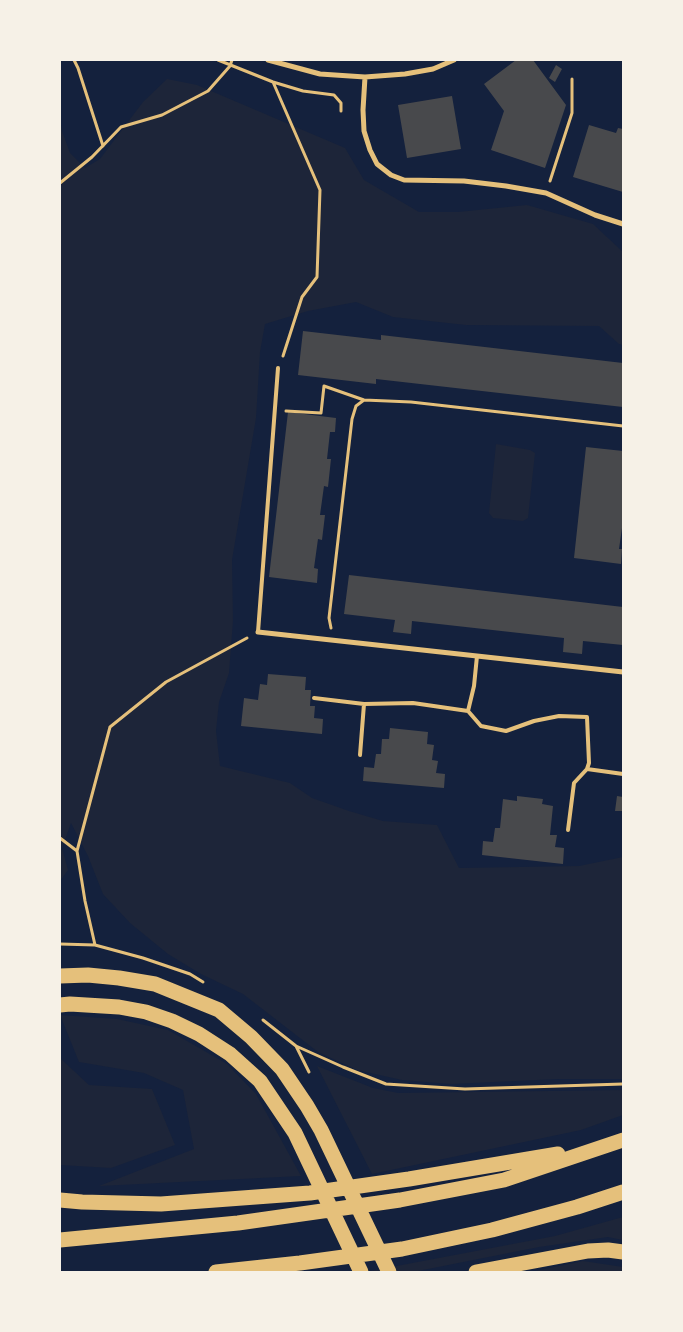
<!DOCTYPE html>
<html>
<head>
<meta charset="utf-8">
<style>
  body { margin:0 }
  #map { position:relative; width:683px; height:1332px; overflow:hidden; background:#14213d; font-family:"Fira Sans",sans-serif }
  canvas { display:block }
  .frame { position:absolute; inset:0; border:61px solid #f6f1e7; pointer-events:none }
</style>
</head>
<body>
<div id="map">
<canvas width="683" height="1332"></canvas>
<div class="frame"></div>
</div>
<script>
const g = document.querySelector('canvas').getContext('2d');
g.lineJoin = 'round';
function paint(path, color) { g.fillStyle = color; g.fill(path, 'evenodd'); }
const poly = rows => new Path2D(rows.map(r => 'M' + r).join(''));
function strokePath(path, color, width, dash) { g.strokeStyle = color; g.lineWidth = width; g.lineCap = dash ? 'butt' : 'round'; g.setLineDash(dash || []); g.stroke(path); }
paint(poly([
  [167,79,197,85,345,148,364,180,419,212,458,212,527,205,593,224,623,252,623,345,619,344,599,326,466,325,393,317,356,302,308,311,265,324,260,352,256,418,232,560,233,621,229,673,219,702,216,731,220,766,290,783,312,798,349,811,383,821,437,825,459,868,579,866,623,857,623,1079,559,1079,451,1084,402,1080,357,1070,318,1052,243,994,201,974,168,954,130,923,103,894,88,856,71,823,62,848,68,870,60,881,60,120,62,131,70,153,85,168,100,159,143,102],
  [496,444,530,450,535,453,528,518,523,521,493,518,489,513],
  [60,1015,117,1019,168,1030,227,1064,256,1094,301,1176,99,1186,194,1149,183,1090,144,1073,79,1062],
  [60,1058,89,1085,152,1089,175,1145,111,1168,60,1165],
  [317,1066,373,1088,398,1093,623,1090,623,1115,581,1130,372,1174],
  [623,1217,623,1240,608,1237,539,1247,413,1272,365,1272,555,1236],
  [583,1261,623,1267,623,1272,530,1272]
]), '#1d2539');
paint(poly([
  [516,60,533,60,566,105,545,168,491,150,504,111,484,84],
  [556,65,562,69,555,82,549,78],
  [452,96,461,149,407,158,398,105],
  [589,125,616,133,618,128,623,129,623,192,573,177],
  [303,331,381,340,381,335,623,363,623,407,376,379,376,384,298,375],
  [288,412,336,418,335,432,330,432,327,459,331,459,328,487,324,486,320,515,325,515,322,540,318,539,314,568,318,569,317,583,269,577],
  [586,447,623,451,623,521,619,549,622,549,621,564,574,558],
  [349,575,623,607,623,645,583,641,582,654,563,652,564,638,412,621,411,634,393,632,395,620,344,614],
  [268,674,306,677,305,690,311,690,310,706,315,706,314,718,323,719,322,734,241,726,244,698,258,700,260,684,267,685],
  [390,728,428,732,427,744,434,745,432,760,438,761,436,773,445,774,444,788,363,781,364,767,374,768,376,754,381,754,382,739,389,739],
  [517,796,543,799,542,804,553,806,550,835,557,835,555,847,564,848,563,864,482,855,483,841,493,842,495,828,500,828,503,799,517,801],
  [617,796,623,797,623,811,615,811]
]), '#48494c');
strokePath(poly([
  [74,60,78,68,103,146],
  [218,60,273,82,303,91,334,95,341,103,341,111],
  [273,82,320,190,317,277,302,297,283,356],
  [550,181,572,113,572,79],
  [60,183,92,157,121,127,162,115,208,91,230,66,232,60],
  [286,411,321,413,324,386,364,400,411,402,623,426],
  [331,628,329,618,352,419,356,406,364,400],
  [60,838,77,851,85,901,95,945],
  [77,851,110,727,166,682,247,638],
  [60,944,95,945,143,958,190,974,203,982],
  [263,1020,296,1046,343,1067,386,1084,465,1089,623,1084],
  [296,1046,309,1072]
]), '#e5c07b', 3);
strokePath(poly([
  [258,632,278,368],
  [477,656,474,686,468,711,481,726,506,731,534,721,559,716,587,717,589,763,587,769,574,783,568,830],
  [314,698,364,704,413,703,468,711],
  [360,755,364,704],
  [587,769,623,774]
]), '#e5c07b', 4);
strokePath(poly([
  [268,60,320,74,365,77,405,74,433,69,454,60],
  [365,77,363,110,364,131,370,150,377,164,391,175,404,180,464,181,506,186,546,193,595,215,623,224],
  [258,632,623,672]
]), '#e5c07b', 5);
strokePath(poly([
  [60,976,88,975,119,978,155,984,219,1010,251,1037,282,1069,307,1106,321,1130,389,1272],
  [60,1005,70,1004,119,1007,146,1012,172,1021,199,1034,230,1054,260,1081,295,1133,361,1272],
  [60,1200,82,1202,161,1204,310,1193,409,1179,558,1154],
  [60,1240,238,1223,400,1200,504,1180,623,1140],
  [216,1272,300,1263,402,1249,492,1230,577,1207,623,1192],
  [476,1272,588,1251,608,1250,623,1252]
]), '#e5c07b', 15);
</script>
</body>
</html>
